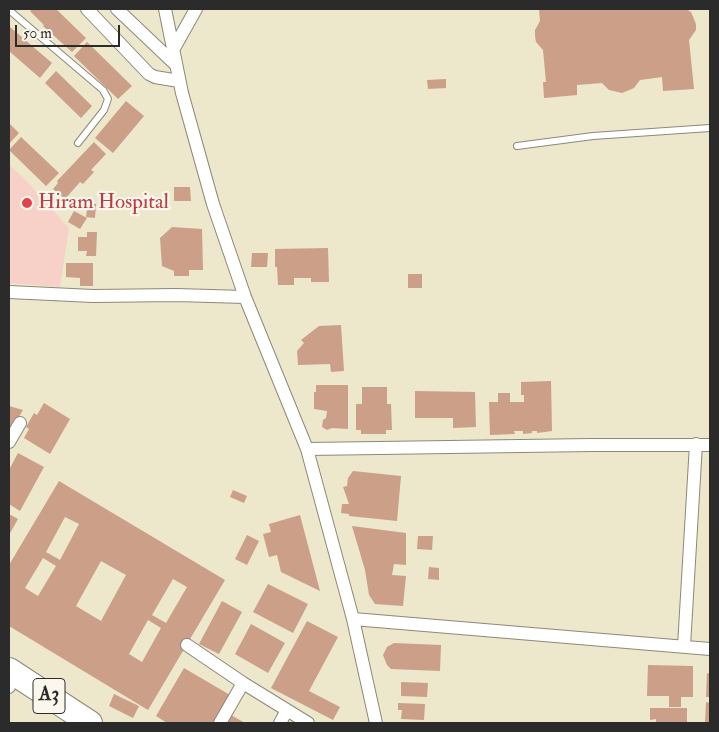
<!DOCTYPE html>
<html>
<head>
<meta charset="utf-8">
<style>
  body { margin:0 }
  #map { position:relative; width:719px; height:732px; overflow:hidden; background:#ede7cb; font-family:"IM FELL Double Pica",serif }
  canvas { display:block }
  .frame { position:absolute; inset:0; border:10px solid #2b2b2b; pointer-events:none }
  .scale { position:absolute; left:15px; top:25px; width:105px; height:22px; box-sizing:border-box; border:2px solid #2b2b2b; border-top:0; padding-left:6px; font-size:15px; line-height:18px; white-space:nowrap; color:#2b2b2b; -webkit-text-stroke:4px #fbf7ec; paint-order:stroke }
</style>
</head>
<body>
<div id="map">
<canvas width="719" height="732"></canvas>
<div class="frame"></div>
<div class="scale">50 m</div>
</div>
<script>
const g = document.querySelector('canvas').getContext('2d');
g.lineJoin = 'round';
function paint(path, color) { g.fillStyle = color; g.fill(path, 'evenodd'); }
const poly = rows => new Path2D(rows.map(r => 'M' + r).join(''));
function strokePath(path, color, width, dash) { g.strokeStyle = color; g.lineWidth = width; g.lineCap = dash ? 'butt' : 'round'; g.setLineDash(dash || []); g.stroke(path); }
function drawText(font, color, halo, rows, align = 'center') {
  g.font = font + ' "IM FELL Double Pica",serif'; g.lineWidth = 4.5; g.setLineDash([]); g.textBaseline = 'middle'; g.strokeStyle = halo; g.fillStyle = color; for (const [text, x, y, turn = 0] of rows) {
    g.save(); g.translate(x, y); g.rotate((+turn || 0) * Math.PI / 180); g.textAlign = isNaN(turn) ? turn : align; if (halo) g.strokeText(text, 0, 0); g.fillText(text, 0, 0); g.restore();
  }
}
paint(poly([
  [9,165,23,177,69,228,60,287,9,283]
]), '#f7d1c8');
paint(poly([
  [32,9,56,9,86,38,72,52,43,26,44,25,30,11],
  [539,9,686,9,691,12,696,24,696,30,689,40,694,89,663,91,662,77,640,80,634,88,622,93,609,90,602,83,577,85,577,95,544,98,543,82,546,82,543,50,536,42,535,36,535,30,540,21],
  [10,27,52,63,40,78,9,51,9,29],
  [87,42,132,86,118,99,74,56],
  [56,71,92,106,81,118,45,83],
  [446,79,446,88,428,89,427,80],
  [126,101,144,116,113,153,95,138],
  [9,123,19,133,9,144],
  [21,137,59,173,46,186,9,150],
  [94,142,106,154,91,170,94,172,83,184,80,182,65,199,53,189,58,183,57,181],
  [174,187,190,187,191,201,174,201],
  [88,203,96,204,95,218,86,217],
  [74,211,87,218,80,229,68,222],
  [172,227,202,229,203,270,189,270,189,276,174,276,174,271,162,266,160,238],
  [87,232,97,232,96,256,86,256,87,251,78,251,78,237,87,237],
  [328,248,329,282,311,282,311,278,294,278,294,285,278,285,277,267,275,267,275,249],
  [252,253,268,253,267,267,251,267],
  [66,263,93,263,93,286,80,286,80,278,66,277],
  [408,274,422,274,422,288,408,288],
  [341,325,344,371,331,372,330,364,298,365,297,351,304,343,301,340,319,326],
  [551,381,552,431,537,433,537,431,532,431,532,433,523,434,523,431,514,431,515,434,490,435,489,402,498,402,498,393,510,393,510,402,524,402,524,395,521,395,521,382],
  [316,385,348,385,348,429,332,428,327,430,322,427,323,420,326,418,327,411,314,409,314,392,316,392],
  [362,387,387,387,387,404,391,404,392,430,386,430,386,434,361,434,361,430,356,430,356,404,362,404],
  [415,391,475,392,476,427,453,428,453,418,415,418],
  [44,403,70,419,50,454,24,438,29,429,26,427,34,413,37,415],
  [9,406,23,410,9,433],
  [18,453,44,467,20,511,9,504,9,470],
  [353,471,401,476,397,521,349,516,349,514,341,513,342,504,349,504,343,487,347,486,348,478],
  [59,481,225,580,148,710,9,626,9,565],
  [65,517,79,524,60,560,46,552],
  [43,558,56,566,38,596,25,588],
  [101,561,126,575,101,621,76,606],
  [173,579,187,587,166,623,152,615],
  [148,620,161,628,142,662,129,654],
  [233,490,247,496,244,503,230,497],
  [9,514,18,519,9,535],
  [300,515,320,591,281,572,277,555,269,557,263,534,271,532,269,524],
  [352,526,406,533,406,565,394,564,392,575,406,576,403,606,375,604,369,595,365,570],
  [247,535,259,541,247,565,235,559],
  [418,536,433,536,432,550,417,549],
  [429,567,439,568,439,580,428,579],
  [268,584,308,604,293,633,253,612],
  [222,601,242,612,219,654,199,644],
  [307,621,338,637,309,691,340,707,333,720,271,688],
  [251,624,285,643,268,673,235,654],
  [394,643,441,645,440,671,391,669,387,665,383,655,387,647],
  [648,665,693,666,693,697,681,697,681,707,669,707,669,696,647,696],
  [184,668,230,695,213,723,167,723,156,716],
  [707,673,710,674,710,697,706,697],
  [401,682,428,683,427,697,401,696],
  [114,694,139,706,133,718,109,706],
  [706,702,710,703,710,723,705,723],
  [398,703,425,704,424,720,401,719,402,710,398,710],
  [650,708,687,708,687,723,656,723,656,719,650,720],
  [231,715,245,723,227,723]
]), '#cb9f88');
const lane = poly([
  [9,10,103,90,108,99,104,110,78,143],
  [517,146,593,136,710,128]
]);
const street = poly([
  [87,9,149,74,155,77,179,81],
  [117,9,176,65],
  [165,9,182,93,213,204,245,297,307,449,353,619,376,723],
  [173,50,196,9],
  [9,292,93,296,176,295,245,297],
  [9,442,20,423],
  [307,449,592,445,710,445],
  [353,619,710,649],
  [187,645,243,683,308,723],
  [684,646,696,444],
  [9,687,9,686],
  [220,723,243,683],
  [280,723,287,710]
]);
const highway = poly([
  [9,670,90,723]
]);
strokePath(lane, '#8c897b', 8);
strokePath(street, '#8c897b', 14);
strokePath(highway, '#8c897b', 26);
strokePath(lane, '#fff', 6);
strokePath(street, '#fff', 12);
strokePath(highway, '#fff', 24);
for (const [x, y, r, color] of [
  [27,203,6,"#e0444e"]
]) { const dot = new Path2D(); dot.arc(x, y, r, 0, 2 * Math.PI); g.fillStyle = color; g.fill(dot); strokePath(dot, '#fbf7ec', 2); }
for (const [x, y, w] of [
  [49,696,32]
]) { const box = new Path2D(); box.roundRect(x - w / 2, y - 17.5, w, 35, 4); g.fillStyle = '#fbf7ec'; g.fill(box); strokePath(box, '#2b2b2b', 1); }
drawText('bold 20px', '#2b2b2b', null, [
  ["A3",49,696]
]);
drawText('21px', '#be3a42', '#fbf7ec', [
  ["Hiram Hospital",38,203]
], 'left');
</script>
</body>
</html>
